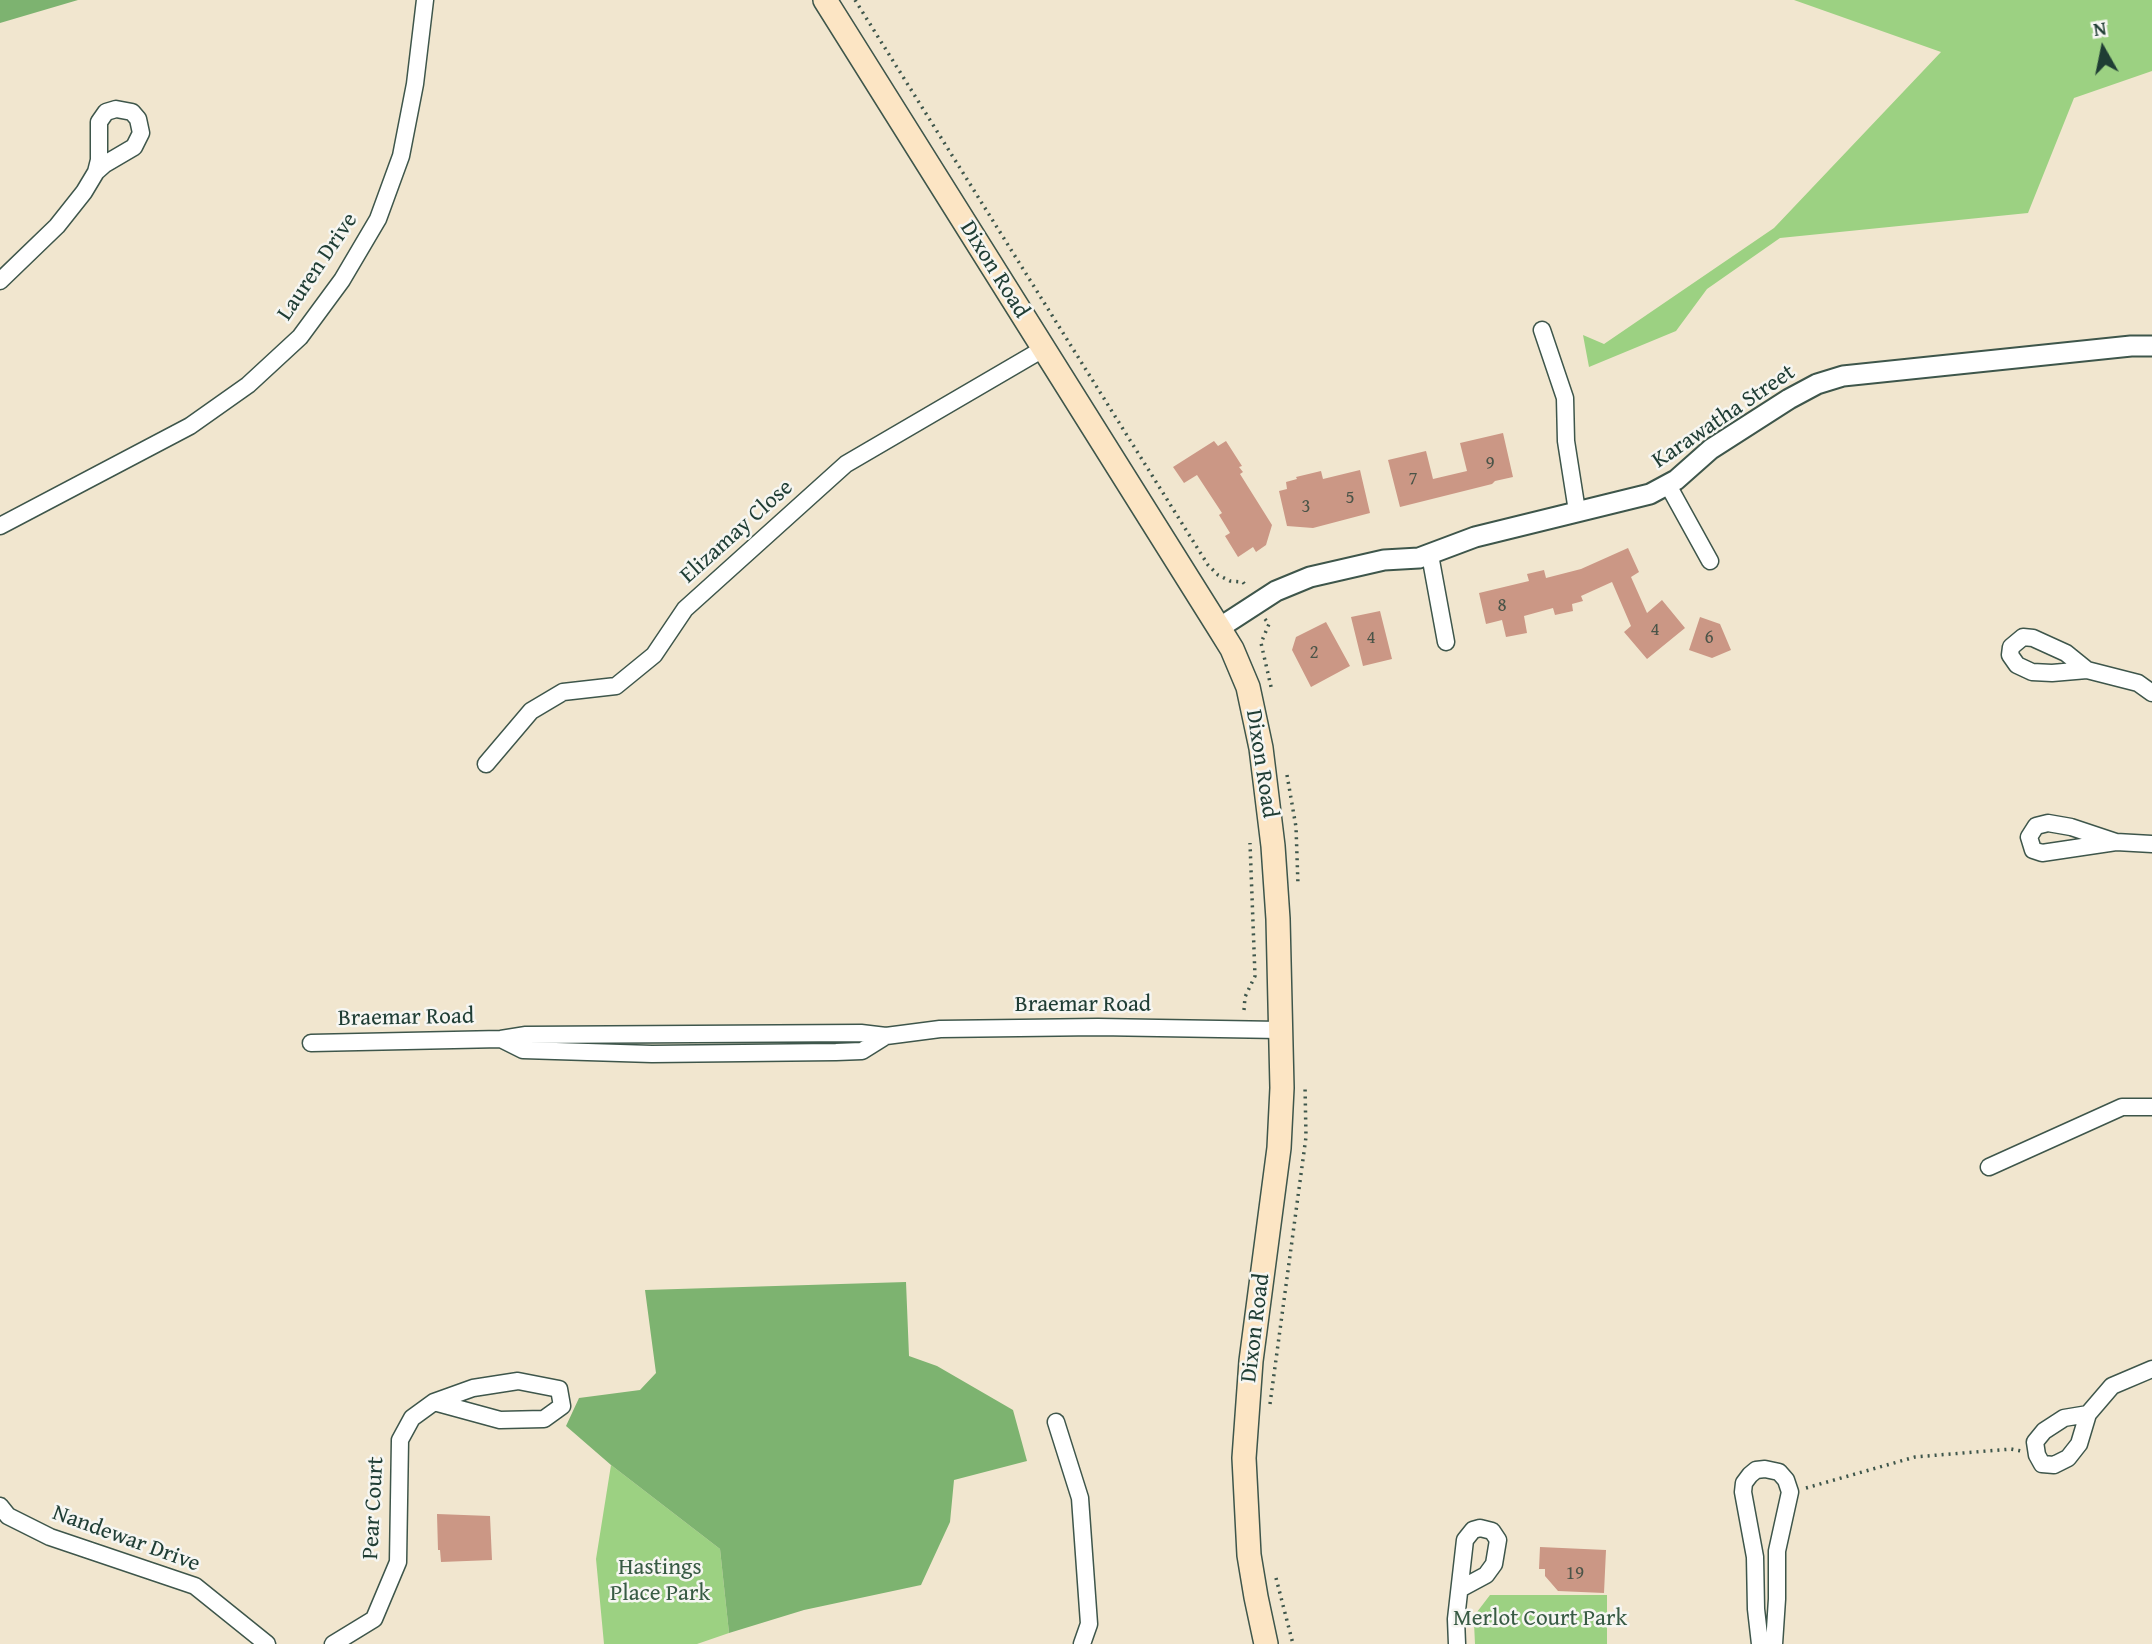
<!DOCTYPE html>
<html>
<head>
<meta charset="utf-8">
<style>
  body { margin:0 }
  #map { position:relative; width:2152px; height:1644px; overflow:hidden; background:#f1e6cf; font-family:"Gentium Book Plus",serif }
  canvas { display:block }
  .north { position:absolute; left:2068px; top:14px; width:70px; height:70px; -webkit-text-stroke:5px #f6f6f2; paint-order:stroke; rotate:351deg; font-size:19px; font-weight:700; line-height:28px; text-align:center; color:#1f3d34 }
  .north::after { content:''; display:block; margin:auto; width:24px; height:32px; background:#1f3d34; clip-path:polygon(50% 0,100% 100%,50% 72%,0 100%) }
</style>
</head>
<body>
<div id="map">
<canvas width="2152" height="1644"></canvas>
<div class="north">N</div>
</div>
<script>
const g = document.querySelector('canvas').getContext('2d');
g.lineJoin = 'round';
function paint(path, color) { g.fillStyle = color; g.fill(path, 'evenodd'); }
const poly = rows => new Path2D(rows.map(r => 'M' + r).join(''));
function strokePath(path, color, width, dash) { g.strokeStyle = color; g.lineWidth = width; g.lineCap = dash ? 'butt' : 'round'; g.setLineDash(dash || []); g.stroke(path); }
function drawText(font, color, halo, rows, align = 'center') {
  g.font = font + ' "Gentium Book Plus",serif'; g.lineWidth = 5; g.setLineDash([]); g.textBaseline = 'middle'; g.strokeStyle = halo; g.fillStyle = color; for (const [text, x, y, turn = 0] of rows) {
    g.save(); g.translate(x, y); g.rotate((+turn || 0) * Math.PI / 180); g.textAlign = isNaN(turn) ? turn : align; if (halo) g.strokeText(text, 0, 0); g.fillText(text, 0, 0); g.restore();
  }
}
paint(poly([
  [1794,0,2152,0,2152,71,2074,98,2028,213,1780,238,1707,289,1676,331,1589,367,1583,335,1604,344,1774,228,1941,52],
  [611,1465,720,1549,729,1633,697,1644,604,1644,596,1559],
  [1490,1595,1607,1595,1607,1644,1475,1644,1474,1623,1477,1612]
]), '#9cd182');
paint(poly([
  [0,0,78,0,0,23],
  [906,1282,909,1356,937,1366,1013,1410,1027,1461,954,1480,950,1522,921,1585,804,1610,729,1633,720,1549,611,1465,566,1426,579,1398,640,1390,656,1373,645,1290]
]), '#7db370');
paint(poly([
  [1503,433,1513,477,1495,481,1492,484,1400,507,1388,460,1426,451,1433,479,1467,471,1460,443],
  [1214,441,1218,446,1226,441,1242,466,1239,467,1243,472,1240,474,1272,525,1266,545,1256,552,1253,547,1238,557,1225,536,1230,533,1219,515,1222,513,1197,475,1184,483,1173,467],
  [1360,470,1370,513,1313,528,1287,526,1279,491,1287,489,1286,482,1297,479,1296,477,1321,471,1323,479],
  [1628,548,1639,572,1631,577,1647,613,1662,600,1685,628,1647,659,1624,632,1631,626,1612,582,1581,596,1583,601,1572,604,1573,611,1555,615,1553,608,1524,616,1527,633,1506,637,1502,620,1486,624,1479,593,1529,581,1527,574,1544,570,1546,578,1581,569],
  [1380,611,1392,659,1363,666,1351,617],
  [1700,617,1720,624,1731,650,1712,658,1689,650],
  [1326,622,1350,666,1311,687,1292,650,1296,637],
  [437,1514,490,1516,492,1560,441,1562,440,1550,438,1550],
  [1540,1547,1606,1550,1604,1593,1558,1591,1545,1576,1545,1569,1539,1569]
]), '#cb9785');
const minor = poly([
  [0,281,57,226,84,192,96,172,105,164,134,147,141,133,138,119,132,112,116,109,106,112,99,122,99,160,96,172],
  [1542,330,1565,398,1566,441,1577,511],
  [1668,485,1710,561],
  [0,526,190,426,248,385,300,337,342,280,378,219,401,156,415,84,425,0],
  [1430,555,1446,642],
  [2087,670,2066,653,2033,638,2023,637,2011,647,2010,655,2017,665,2032,672,2052,673,2087,670,2138,683,2152,693],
  [486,764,531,711,563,692,616,686,654,655,685,609,846,464,1043,349],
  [2116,842,2071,827,2048,823,2036,826,2029,837,2033,850,2042,853,2116,842,2152,844],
  [501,1039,523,1050,652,1054,836,1052,862,1051,886,1036],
  [311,1043,501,1039,526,1035,861,1033,886,1036,940,1029,1098,1027,1280,1030],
  [1989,1167,2122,1107,2152,1107],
  [2088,1414,2064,1418,2044,1431,2035,1442,2037,1455,2042,1464,2054,1465,2068,1458,2079,1444,2088,1414,2112,1386,2152,1369],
  [1056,1422,1080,1498,1089,1624,1082,1644],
  [0,1506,8,1516,50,1537,195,1586,267,1644],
  [333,1644,374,1619,398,1562,400,1440,412,1418,434,1402,473,1388,518,1381,559,1389,562,1406,544,1419,500,1420,434,1402],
  [1457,1644,1456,1619,1465,1540,1473,1530,1480,1528,1492,1531,1498,1540,1494,1564,1486,1575,1460,1589],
  [1760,1644,1756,1609,1755,1557,1743,1492,1744,1483,1750,1475,1756,1470,1765,1469,1779,1472,1786,1480,1790,1492,1777,1551,1777,1599,1774,1644]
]);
const tertiary = poly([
  [1219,628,1276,591,1310,577,1384,560,1419,558,1475,537,1650,494,1676,480,1711,449,1789,399,1817,384,1843,376,2131,346,2152,346]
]);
const secondary = poly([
  [825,0,1219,628,1232,649,1248,687,1261,748,1273,846,1278,919,1282,1088,1279,1148,1251,1361,1244,1458,1249,1555,1256,1597,1266,1644]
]);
strokePath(minor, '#3e564b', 19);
strokePath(tertiary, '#3e564b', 23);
strokePath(secondary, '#3e564b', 26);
strokePath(poly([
  [855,0,1208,565,1218,575,1230,581,1243,582,1247,588],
  [1265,619,1269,624,1261,643,1272,691],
  [1287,775,1296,827,1298,885],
  [1244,1010,1245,997,1255,976,1250,843],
  [1270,1404,1306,1137,1305,1085],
  [1806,1488,1915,1457,2011,1449,2021,1451],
  [1276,1578,1293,1644]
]), '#3e564b', 3.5, [2, 5]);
strokePath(minor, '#fff', 16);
strokePath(tertiary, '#fff', 19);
strokePath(secondary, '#fce5c4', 23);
drawText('19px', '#4a5448', null, [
  ["9",1490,464],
  ["7",1413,479],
  ["5",1350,498],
  ["3",1306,507],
  ["8",1502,606],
  ["4",1655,630],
  ["4",1371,638],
  ["6",1709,638],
  ["2",1314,653],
  ["19",1575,1574]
]);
drawText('23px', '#1f3d34', '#f6f6f2', [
  ["Lauren Drive",318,267,-56],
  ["Dixon Road",994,270,58],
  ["Karawatha Street",1724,417,-34],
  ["Elizamay Close",737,532,-42],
  ["Dixon Road",1261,764,81],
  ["Braemar Road",1083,1005],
  ["Braemar Road",406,1018,-1],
  ["Dixon Road",1256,1328,-83],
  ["Pear Court",374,1508,-87],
  ["Nandewar Drive",126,1539,20]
]);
drawText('23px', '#385b44', '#f6f6f2', [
  ["Hastings",660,1568],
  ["Place Park",660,1594],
  ["Merlot Court Park",1540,1619]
]);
</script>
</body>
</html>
